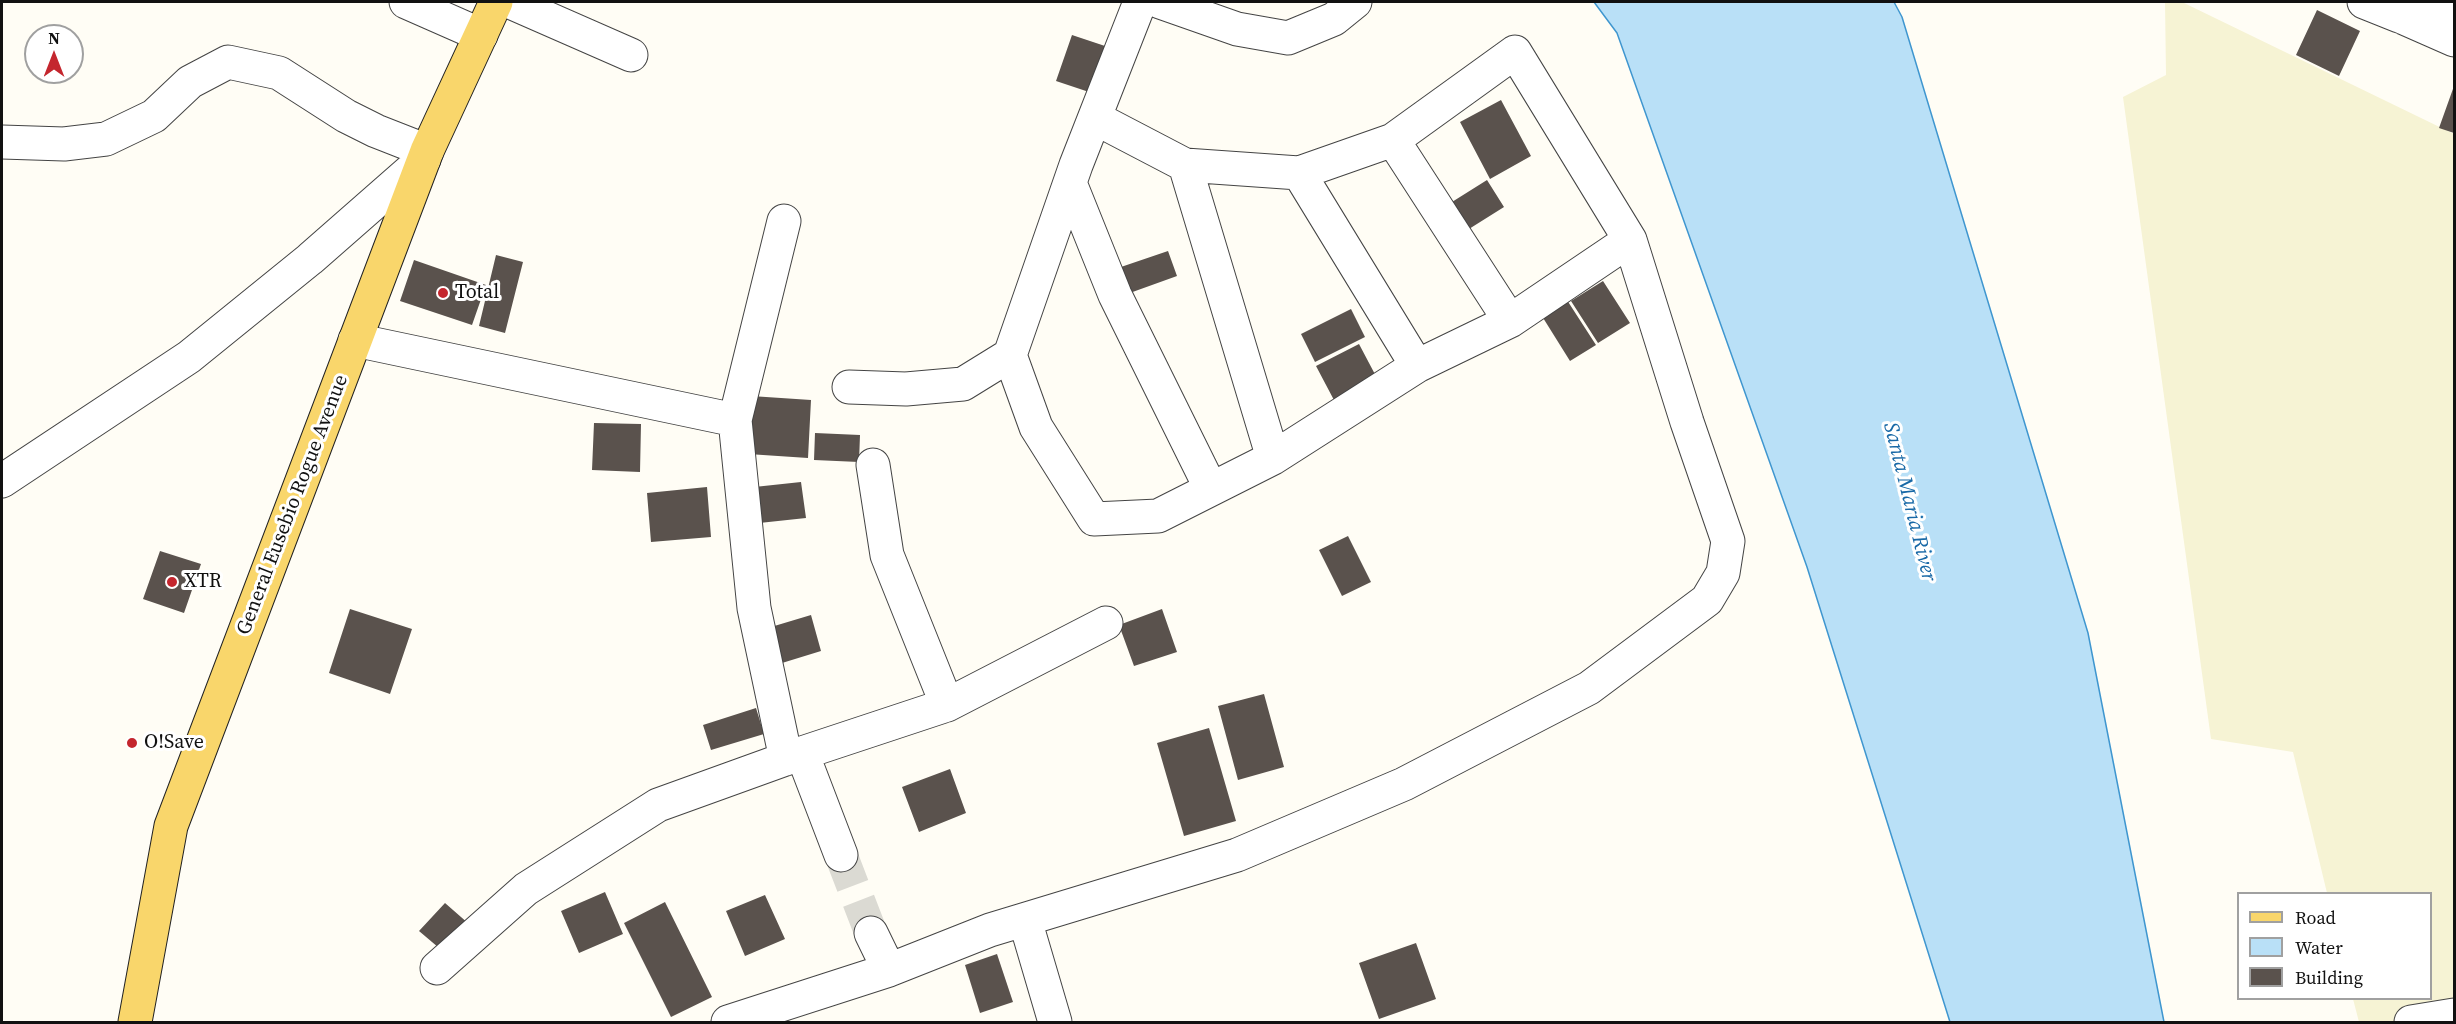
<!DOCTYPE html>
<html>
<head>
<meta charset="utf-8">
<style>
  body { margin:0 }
  #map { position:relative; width:2456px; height:1024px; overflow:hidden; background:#fffdf5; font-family:"Source Serif 4",serif }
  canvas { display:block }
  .frame { position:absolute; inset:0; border:3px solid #111; pointer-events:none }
  .legend { position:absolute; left:2237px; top:892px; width:195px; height:108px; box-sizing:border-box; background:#fff; border:2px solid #a0a0a0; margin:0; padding:8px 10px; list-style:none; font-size:18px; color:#111 }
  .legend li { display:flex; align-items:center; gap:12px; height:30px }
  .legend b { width:30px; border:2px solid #a0a0a0 }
  .north { position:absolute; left:24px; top:24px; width:60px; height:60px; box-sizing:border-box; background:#fff; border:2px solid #a0a0a0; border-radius:50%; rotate:0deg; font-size:16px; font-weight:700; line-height:24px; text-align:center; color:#111 }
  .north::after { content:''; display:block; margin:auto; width:21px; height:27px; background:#c4262e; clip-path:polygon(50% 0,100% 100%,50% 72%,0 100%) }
</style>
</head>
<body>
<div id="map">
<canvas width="2456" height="1024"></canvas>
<div class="frame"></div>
<ul class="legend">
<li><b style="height:8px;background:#f9d66b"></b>Road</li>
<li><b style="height:16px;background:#b9e0f7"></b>Water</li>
<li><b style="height:16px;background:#5a524d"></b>Building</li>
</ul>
<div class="north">N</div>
</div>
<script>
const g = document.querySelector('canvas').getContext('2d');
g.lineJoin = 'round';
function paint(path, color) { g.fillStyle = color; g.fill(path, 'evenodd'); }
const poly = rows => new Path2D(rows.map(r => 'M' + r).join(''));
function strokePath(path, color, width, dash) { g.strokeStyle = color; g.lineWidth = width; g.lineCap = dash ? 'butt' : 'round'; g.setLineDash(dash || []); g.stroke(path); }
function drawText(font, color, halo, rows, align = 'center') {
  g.font = font + ' "Source Serif 4",serif'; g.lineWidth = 6; g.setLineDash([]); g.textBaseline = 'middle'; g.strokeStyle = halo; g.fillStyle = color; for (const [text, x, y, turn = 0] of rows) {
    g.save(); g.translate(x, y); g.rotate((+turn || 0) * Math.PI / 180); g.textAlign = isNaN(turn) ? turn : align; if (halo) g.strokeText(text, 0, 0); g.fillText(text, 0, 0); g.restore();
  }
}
paint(poly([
  [2165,2,2182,2,2454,134,2454,1022,2359,1022,2353,999,2430,998,2430,894,2327,893,2293,752,2211,739,2123,97,2166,75]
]), '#f6f3d4');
const water = poly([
  [1594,2,1894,2,1902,17,2088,633,2164,1022,1950,1022,1807,567,1617,33,1594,2]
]);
paint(water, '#b9e0f7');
strokePath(water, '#3f96cf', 1.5);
paint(poly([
  [2317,10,2360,31,2339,76,2296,55],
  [1072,35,1108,47,1092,93,1056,81],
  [2454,86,2454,133,2439,128],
  [1501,100,1531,156,1490,179,1460,122],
  [1487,180,1504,207,1461,234,1444,207],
  [1168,251,1177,276,1127,294,1118,268],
  [496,255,523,262,505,333,479,326],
  [414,260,486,285,472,325,400,301],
  [1603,281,1630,323,1598,343,1571,301],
  [1565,297,1596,345,1570,361,1540,313],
  [1351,309,1365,337,1315,362,1301,334],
  [1359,344,1378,380,1335,402,1316,366],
  [751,396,811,400,808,458,748,454],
  [594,423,641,424,640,472,592,470],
  [815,433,860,435,859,462,814,460],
  [801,482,806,518,750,524,745,488],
  [707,487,711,537,651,542,647,493],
  [1348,536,1371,582,1342,596,1319,550],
  [160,551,201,564,184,613,143,599],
  [350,609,412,629,390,694,329,673],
  [1162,609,1177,652,1134,666,1119,625],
  [811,615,821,651,782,663,771,627],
  [1264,694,1284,767,1238,780,1218,706],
  [756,708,764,734,711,750,703,725],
  [1209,728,1236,821,1184,836,1157,743],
  [950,769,966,813,919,832,902,787],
  [605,892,623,934,579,953,561,911],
  [765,895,785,939,745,956,726,911],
  [665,902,712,997,671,1017,624,923],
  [445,903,469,924,445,953,419,931],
  [1416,943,1436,999,1379,1019,1359,963],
  [997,954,1013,1002,980,1013,965,965]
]), '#5a524d');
strokePath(poly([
  [841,855,871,933]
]), '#dbdad3', 33, [33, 16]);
const minor = poly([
  [406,2,481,35],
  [510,2,631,55],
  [1140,2,1076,165,1010,355,1036,427,1094,519,1158,516,1273,458,1417,366,1510,321,1630,240,1515,52,1393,140,1299,173,1185,165,1273,458],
  [1160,2,1237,29,1288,38,1334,19,1355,2],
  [2364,2,2399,16,2454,11],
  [2404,18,2454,40],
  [1095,118,1185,165],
  [1393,140,1510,321],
  [2,142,64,144,106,139,154,116,190,82,228,62,279,73,346,116,376,131,427,151],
  [1299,173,1417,366],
  [1070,183,1115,295,1211,489],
  [355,340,735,420,754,608,786,759],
  [849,387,906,389,963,384,1010,355],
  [735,420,784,221],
  [873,465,887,555,947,705],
  [2,481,189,357,310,259,424,159],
  [802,753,841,855],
  [1025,920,1055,1022],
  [871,933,889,970],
  [437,968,526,889,658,805,802,753,947,705,1106,623],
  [728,1022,889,970,990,930,1237,855,1404,784,1589,688,1707,600,1723,573,1728,541,1687,422,1630,240],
  [2411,1022,2454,1015]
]);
const major = poly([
  [135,1022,171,826,427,151,496,2]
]);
strokePath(minor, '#444', 35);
strokePath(major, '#222', 35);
strokePath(minor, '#fff', 33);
strokePath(major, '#f9d66b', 33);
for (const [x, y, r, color] of [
  [443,293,6,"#c4262e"],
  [172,582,6,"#c4262e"],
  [132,743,6,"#c4262e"]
]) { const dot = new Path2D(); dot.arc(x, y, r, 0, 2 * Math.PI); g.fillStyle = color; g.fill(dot); strokePath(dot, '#fff', 2); }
drawText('20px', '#111', '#fff', [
  ["Total",455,293],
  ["XTR",184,582],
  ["O!Save",144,743]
], 'left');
drawText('20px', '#111', '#fff', [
  ["General Eusebio Rogue Avenue",293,505,-69]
]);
drawText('italic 21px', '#1768a6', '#fff', [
  ["Santa Maria River",1909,502,76]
]);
</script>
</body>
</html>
